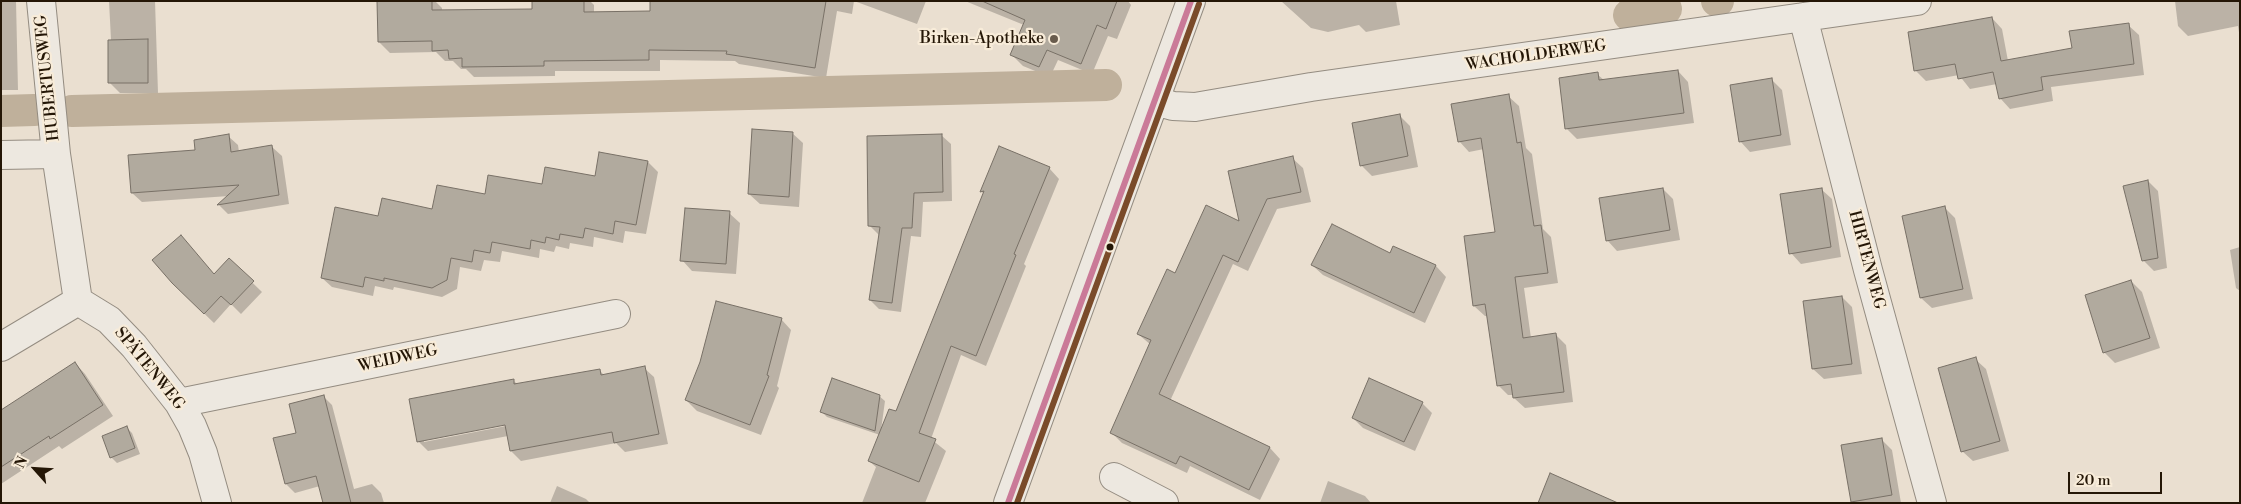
<!DOCTYPE html>
<html>
<head>
<meta charset="utf-8">
<style>
  body { margin:0 }
  #map { position:relative; width:2241px; height:504px; overflow:hidden; background:#eadfd0; font-family:"Libre Bodoni",serif }
  canvas { display:block }
  .frame { position:absolute; inset:0; border:2px solid #241606; pointer-events:none }
  .north { position:absolute; left:10px; top:444px; width:50px; height:50px; -webkit-text-stroke:4px #f8ecd9; paint-order:stroke; rotate:296deg; font-size:14px; font-weight:700; line-height:20px; text-align:center; color:#241606 }
  .north::after { content:''; display:block; margin:auto; width:18px; height:22px; background:#241606; clip-path:polygon(50% 0,100% 100%,50% 72%,0 100%) }
  .scale { position:absolute; left:2068px; top:472px; width:94px; height:22px; box-sizing:border-box; border:2px solid #241606; border-top:0; padding-left:6px; font-size:15px; line-height:18px; white-space:nowrap; color:#241606; -webkit-text-stroke:4px #f8ecd9; paint-order:stroke }
</style>
</head>
<body>
<div id="map">
<canvas width="2241" height="504"></canvas>
<div class="frame"></div>
<div class="north">N</div>
<div class="scale">20 m</div>
</div>
<script>
const g = document.querySelector('canvas').getContext('2d');
g.lineJoin = 'round';
function paint(path, color) { g.fillStyle = color; g.fill(path, 'evenodd'); }
const poly = rows => new Path2D(rows.map(r => 'M' + r).join(''));
function strokePath(path, color, width, dash) { g.strokeStyle = color; g.lineWidth = width; g.lineCap = dash ? 'butt' : 'round'; g.setLineDash(dash || []); g.stroke(path); }
function drawText(font, color, halo, rows, align = 'center') {
  g.font = font + ' "Libre Bodoni",serif'; g.lineWidth = 4.5; g.setLineDash([]); g.textBaseline = 'middle'; g.strokeStyle = halo; g.fillStyle = color; for (const [text, x, y, turn = 0] of rows) {
    g.save(); g.translate(x, y); g.rotate((+turn || 0) * Math.PI / 180); g.textAlign = isNaN(turn) ? turn : align; if (halo) g.strokeText(text, 0, 0); g.fillText(text, 0, 0); g.restore();
  }
}
paint(poly([
  [1,1,16,1,18,90,1,90],
  [109,1,155,1,158,93,120,93,110,83,111,40],
  [378,1,435,1,442,8,442,11,533,10,533,1,590,1,594,5,594,13,651,12,762,1,926,1,917,24,854,1,852,14,837,11,826,78,739,64,735,61,660,60,660,71,555,71,555,76,474,77,466,69,461,69,453,61,445,61,436,52,390,53,379,42],
  [965,1,1128,1,1131,5,1117,39,1108,36,1092,74,1058,60,1050,77,1023,66,1012,55,1024,25],
  [1281,1,1396,1,1400,25,1366,32,1359,25,1328,32,1311,28],
  [2175,1,2240,1,2240,39,2238,26,2188,36,2178,26],
  [1992,18,2002,29,2008,61,2073,49,2128,25,2139,35,2144,75,2051,87,2053,101,2010,109,2000,98,1997,84,1970,89,1959,75,1926,81,1915,70],
  [1678,71,1688,82,1694,123,1577,139,1567,129,1597,74,1605,81],
  [1772,80,1782,90,1791,145,1750,152,1740,141],
  [1508,96,1519,106,1526,148,1532,154,1543,229,1551,237,1558,283,1524,288,1531,338,1555,334,1566,345,1573,402,1525,408,1514,398,1514,395,1508,395,1498,385,1488,316,1485,316,1474,306,1497,233,1484,149,1469,152,1459,141],
  [1400,116,1410,126,1418,167,1372,176,1361,165],
  [792,133,803,143,799,207,760,204,749,194],
  [941,135,951,144,952,201,923,202,921,237,911,236,901,312,879,309,870,300,880,236,870,226],
  [228,136,238,145,239,152,272,147,282,156,289,204,228,214,219,205,229,196,142,202,132,193,197,151],
  [600,153,648,162,658,172,646,234,625,231,623,243,594,237,593,247,570,243,569,249,556,246,554,252,540,249,539,258,502,251,500,262,484,260,481,271,460,267,457,289,442,297,394,287,393,290,375,286,373,296,332,287,322,278,379,218,433,211,486,196,596,178],
  [1292,158,1303,168,1311,202,1277,209,1248,271,1233,264,1170,401,1270,448,1280,459,1260,500,1190,466,1187,473,1122,443,1111,432,1151,345,1138,334,1175,275,1241,223],
  [1049,168,1059,179,1024,264,1026,266,986,366,961,355,931,439,946,451,925,503,862,503,876,467,869,461,880,435,827,417,821,411,879,396,885,401,881,430,896,412,984,194,981,191],
  [2148,181,2158,191,2167,268,2154,271,2143,260],
  [1663,189,1673,199,1680,240,1617,251,1607,240],
  [1821,189,1832,199,1841,257,1801,264,1791,253],
  [1945,208,1955,218,1973,299,1932,308,1921,298,1903,217],
  [729,213,740,223,736,274,692,271,682,260],
  [2240,247,2240,291,2236,288,2230,250],
  [1394,248,1436,266,1446,277,1425,323,1323,275,1312,265,1391,255],
  [229,260,262,292,241,314,231,304,214,323,183,293,215,275],
  [2131,281,2142,292,2160,348,2115,363,2104,352],
  [1842,297,1852,307,1862,374,1824,379,1813,369],
  [781,319,791,330,777,386,779,388,761,435,697,411,686,400],
  [1975,359,1986,369,2009,451,1973,461,1962,451],
  [75,363,85,374,113,416,62,449,59,446,1,484,1,411],
  [644,368,654,377,668,444,625,452,616,443,521,461,511,451,508,436,428,451,418,441,513,380,518,385,599,370,604,375],
  [511,423,511,425,424,442,424,439],
  [323,396,332,405,354,489,372,484,381,493,384,503,324,503,320,486,295,493,286,484,297,433],
  [1422,403,1432,413,1415,451,1363,428,1353,418],
  [127,428,132,433,140,454,117,463,111,457],
  [1881,439,1892,450,1901,503,1854,503,1852,501],
  [1328,481,1365,496,1371,503,1320,503],
  [557,486,586,499,590,503,550,503]
]), '#0003');
strokePath(poly([
  [1717,1,1718,1],
  [1629,15,1666,9],
  [1,111,34,110],
  [72,111,1106,85]
]), '#bfb09b', 32);
const building = poly([
  [377,1,432,1,432,10,532,9,532,1,584,1,584,12,650,11,650,1,826,1,815,68,726,54,727,51,649,50,649,60,544,61,544,66,462,67,462,58,449,59,448,50,432,51,432,41,378,42,377,1],
  [982,1,1117,1,1106,29,1097,25,1081,64,1047,50,1039,67,1010,55,1025,20,982,1],
  [1992,17,2001,61,2072,48,2069,31,2129,23,2134,64,2041,77,2043,90,1999,99,1993,72,1958,79,1955,64,1914,71,1908,32,1992,17],
  [148,39,148,83,108,83,108,40,148,39],
  [1678,70,1684,113,1565,129,1559,78,1598,72,1599,80,1678,70],
  [1772,78,1781,135,1739,142,1730,85,1772,78],
  [1509,94,1517,143,1521,142,1534,226,1541,225,1548,273,1515,277,1523,338,1556,333,1564,392,1513,398,1511,384,1497,386,1485,304,1473,306,1464,236,1495,232,1481,138,1458,142,1451,104,1509,94],
  [1400,114,1408,156,1360,166,1352,123,1400,114],
  [752,129,793,132,789,197,748,194,752,129],
  [229,134,231,152,272,145,279,195,217,205,239,185,131,193,128,155,195,150,194,140,229,134],
  [942,134,943,192,914,193,912,228,902,228,892,303,869,300,880,227,868,226,867,136,942,134],
  [999,146,1050,167,1014,254,1016,255,976,356,951,346,919,433,936,439,919,482,868,461,889,409,896,411,984,191,980,192,999,146],
  [599,152,648,161,636,225,615,221,613,234,585,228,583,238,560,234,559,240,546,237,545,243,531,240,530,249,492,242,490,253,474,250,472,262,451,258,447,280,432,288,384,278,384,281,365,277,363,287,321,278,335,207,378,216,382,198,432,209,437,185,485,194,488,175,542,184,545,167,595,176,599,152],
  [1293,156,1301,192,1267,199,1238,262,1223,255,1159,394,1270,447,1249,490,1180,456,1176,464,1110,433,1151,340,1137,334,1167,269,1175,273,1206,205,1239,221,1228,171,1293,156],
  [2148,180,2158,258,2142,261,2123,186,2148,180],
  [1663,188,1670,230,1606,241,1599,198,1663,188],
  [1822,188,1831,247,1789,254,1780,194,1822,188],
  [1945,206,1963,289,1920,298,1902,216,1945,206],
  [685,208,730,211,726,264,680,261,685,208],
  [1332,224,1390,253,1393,246,1436,265,1414,313,1311,265,1332,224],
  [181,235,214,274,229,258,254,281,231,305,221,296,204,314,172,283,152,260,181,235],
  [2131,280,2150,338,2103,353,2085,295,2131,280],
  [1842,296,1852,364,1812,369,1803,301,1842,296],
  [716,301,782,318,767,375,769,376,750,425,685,400,700,362,716,301],
  [1976,357,2000,441,1961,452,1938,368,1976,357],
  [75,362,103,405,50,439,49,436,1,467,1,410,75,362],
  [645,366,659,434,614,443,612,432,510,451,505,425,417,442,409,399,514,379,514,384,600,369,601,375,645,366],
  [832,378,880,395,875,431,820,412,832,378],
  [1369,378,1423,402,1404,442,1352,418,1369,378],
  [324,395,351,503,323,503,316,476,285,484,273,438,296,433,289,404,324,395],
  [127,426,135,448,110,458,102,436,127,426],
  [1882,438,1892,495,1851,502,1841,445,1882,438],
  [1550,473,1618,503,1538,503,1550,473]
]);
paint(building, '#b1aa9e');
strokePath(building, '#787066', 1);
const minor = poly([
  [41,1,56,154],
  [1803,17,1868,270,1932,503],
  [1155,101,1173,106,1195,107,1311,87,1917,1],
  [1,155,56,154,78,301,109,320,134,346,179,403,192,426,203,453,217,503],
  [1,347,78,301],
  [179,403,616,314],
  [1114,477,1164,503],
  [1008,503,1191,1]
]);
strokePath(minor, '#948c81', 30);
strokePath(minor, '#ede8e0', 28);
strokePath(poly([
  [1008,503,1191,1]
]), '#ca7a98', 6);
strokePath(poly([
  [1017,503,1199,4]
]), '#7a4b2a', 6);
for (const [x, y, r, color] of [
  [1054,39,5,"#695c4d"],
  [1110,247,4.5,"#241606"]
]) { const dot = new Path2D(); dot.arc(x, y, r, 0, 2 * Math.PI); g.fillStyle = color; g.fill(dot); strokePath(dot, '#f8ecd9', 2); }
drawText('16px', '#241606', '#f8ecd9', [
  ["Birken-Apotheke",1044,39]
], 'right');
drawText('16px', '#241606', '#f8ecd9', [
  ["WACHOLDERWEG",1536,56,-8],
  ["HUBERTUSWEG",48,78,-96],
  ["HIRTENWEG",1866,260,75],
  ["WEIDWEG",398,359,-12],
  ["SPÄTENWEG",149,369,51]
]);
</script>
</body>
</html>
